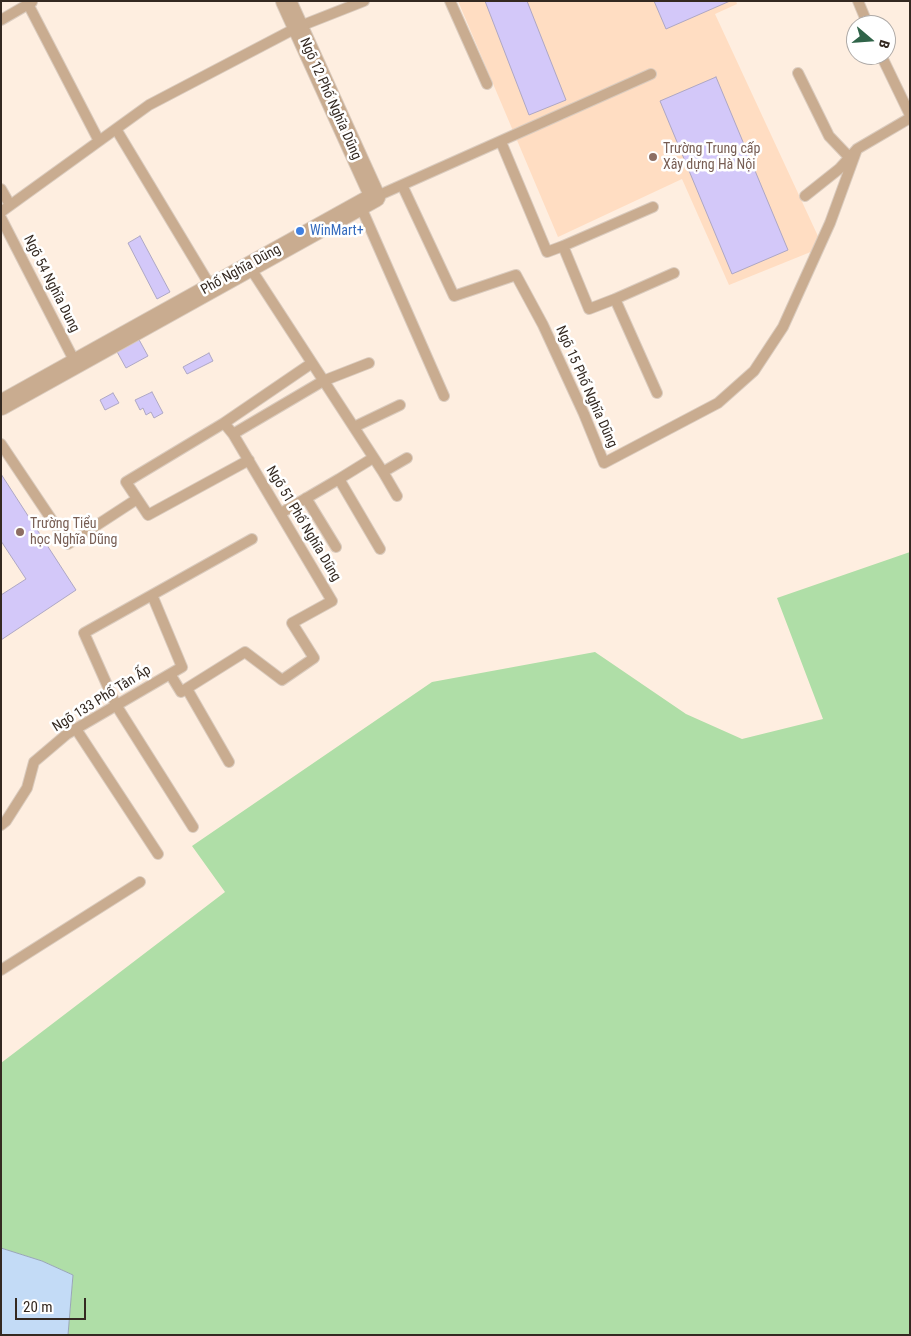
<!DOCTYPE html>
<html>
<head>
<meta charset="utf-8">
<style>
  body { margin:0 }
  #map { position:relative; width:911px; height:1336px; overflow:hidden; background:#feeee0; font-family:"Roboto Condensed",sans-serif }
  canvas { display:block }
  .frame { position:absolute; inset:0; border:2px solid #342921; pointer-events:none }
  .north { position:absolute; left:846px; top:15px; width:50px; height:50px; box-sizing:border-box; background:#fff; border:1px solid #aea9a6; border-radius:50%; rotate:108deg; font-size:14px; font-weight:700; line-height:20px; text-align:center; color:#342921 }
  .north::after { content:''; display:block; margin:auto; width:18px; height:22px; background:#306449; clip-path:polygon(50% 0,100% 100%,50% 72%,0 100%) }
  .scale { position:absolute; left:15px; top:1298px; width:71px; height:22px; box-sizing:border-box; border:2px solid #342921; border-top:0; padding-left:6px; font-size:15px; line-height:18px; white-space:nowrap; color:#342921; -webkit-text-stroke:4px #fff; paint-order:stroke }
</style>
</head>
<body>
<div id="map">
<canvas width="911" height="1336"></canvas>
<div class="frame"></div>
<div class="north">B</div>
<div class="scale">20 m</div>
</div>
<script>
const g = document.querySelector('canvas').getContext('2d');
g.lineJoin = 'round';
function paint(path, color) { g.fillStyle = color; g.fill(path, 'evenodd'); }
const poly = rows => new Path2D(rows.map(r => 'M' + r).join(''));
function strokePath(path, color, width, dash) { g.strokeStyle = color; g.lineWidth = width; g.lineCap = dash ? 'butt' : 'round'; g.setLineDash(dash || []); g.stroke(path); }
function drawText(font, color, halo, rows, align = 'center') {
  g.font = font + ' "Roboto Condensed",sans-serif'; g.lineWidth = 5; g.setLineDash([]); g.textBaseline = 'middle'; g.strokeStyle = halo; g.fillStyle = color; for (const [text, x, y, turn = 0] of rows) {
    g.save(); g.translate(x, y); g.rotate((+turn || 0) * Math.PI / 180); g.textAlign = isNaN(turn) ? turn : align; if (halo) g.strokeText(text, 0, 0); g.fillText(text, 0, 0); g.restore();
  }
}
paint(poly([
  [458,1,736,1,737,4,715,14,823,247,729,285,682,179,558,237]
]), '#ffddc2');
paint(poly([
  [910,552,910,1335,68,1335,73,1275,42,1261,1,1248,1,1063,225,892,192,846,432,682,595,652,686,714,742,739,823,719,777,598]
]), '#afdea7');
const water = poly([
  [1,1248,42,1261,73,1275,68,1335,1,1335,1,1248]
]);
paint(water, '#c3dbf6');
strokePath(water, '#98a6b6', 1);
const building = poly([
  [485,1,527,1,566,100,529,115,485,1],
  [654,1,730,1,666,29,654,1],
  [716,77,788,250,732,274,660,101,716,77],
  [140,236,170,292,157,299,128,243,140,236],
  [137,336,148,356,126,368,115,348,137,336],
  [209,353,213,361,187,374,183,367,209,353],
  [152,392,163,413,154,418,151,412,146,415,143,408,140,410,135,400,152,392],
  [113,393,119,403,105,410,100,400,113,393],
  [1,474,76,590,1,640,1,595,26,579,1,541,1,474]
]);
paint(building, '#d3c8f9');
strokePath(building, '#aea7c4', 1);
const service = poly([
  [450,1,487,84],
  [858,1,868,25],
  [28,4,99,141],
  [1,20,32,2],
  [881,55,910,115],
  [798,73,829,136,849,157],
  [116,129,211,287],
  [501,142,547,252,563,246,589,309,615,299,657,393],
  [402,185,454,296,516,275,543,325,584,414,604,463,718,403,754,371,783,327,830,223,857,149],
  [1,189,10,205],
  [805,196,839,169,857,149,910,118],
  [375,197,651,74],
  [360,205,444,396],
  [1,212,149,105,298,27,364,1],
  [1,218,75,362],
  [563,246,653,207],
  [249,266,383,472,407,458],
  [615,299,674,273],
  [224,423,126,482,148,515,249,460],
  [354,427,400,405],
  [233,434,323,381,369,363],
  [1,444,68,544,137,499],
  [383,472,397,496],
  [339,479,373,458],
  [306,498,336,547],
  [281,513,339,479,380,549],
  [170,674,181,692,245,652,282,680,314,658,292,623,332,601,233,434,224,423,312,363],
  [187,689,229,762],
  [76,729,158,854],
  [1,825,6,821,27,788,34,762,67,734,182,667,152,595],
  [193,827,116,705,84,633,252,539],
  [1,970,140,882]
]);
const minor = poly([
  [1,405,375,197,286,1]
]);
strokePath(service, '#dacbbe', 12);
strokePath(minor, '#dacbbe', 22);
strokePath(service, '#c9ac90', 10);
strokePath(minor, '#c9ac90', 20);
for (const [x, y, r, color] of [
  [653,157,5,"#8d6e63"],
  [300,231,5,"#3f7fe0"],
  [20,532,5,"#8d6e63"]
]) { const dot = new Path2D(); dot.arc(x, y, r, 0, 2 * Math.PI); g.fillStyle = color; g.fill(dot); strokePath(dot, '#fff', 2); }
drawText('14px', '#342921', '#fff', [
  ["Ngõ 12 Phố Nghĩa Dũng",330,99,66],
  ["Phố Nghĩa Dũng",241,270,-29],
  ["Ngõ 54 Nghĩa Dung",51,284,63],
  ["Ngõ 15 Phố Nghĩa Dũng",586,387,66],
  ["Ngõ 51 Phố Nghĩa Dũng",303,524,59],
  ["Ngõ 133 Phố Tân Ấp",102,699,-32]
]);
drawText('14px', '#785e54', '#fff', [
  ["Trường Trung cấp",663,149],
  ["Xây dựng Hà Nội",663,165],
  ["Trường Tiểu",30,524],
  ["học Nghĩa Dũng",30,540]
], 'left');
drawText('14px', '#366cbe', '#fff', [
  ["WinMart+",310,231]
], 'left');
</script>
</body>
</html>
